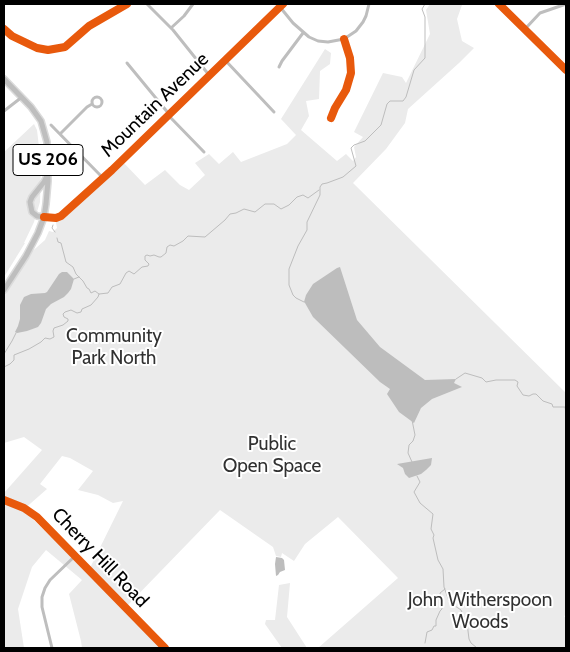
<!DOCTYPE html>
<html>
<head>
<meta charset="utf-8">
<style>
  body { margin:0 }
  #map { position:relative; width:570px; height:652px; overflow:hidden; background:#fff; font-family:Cabin,sans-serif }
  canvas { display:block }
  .frame { position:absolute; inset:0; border:5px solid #000; pointer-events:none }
</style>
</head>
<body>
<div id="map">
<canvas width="570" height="652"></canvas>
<div class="frame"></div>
</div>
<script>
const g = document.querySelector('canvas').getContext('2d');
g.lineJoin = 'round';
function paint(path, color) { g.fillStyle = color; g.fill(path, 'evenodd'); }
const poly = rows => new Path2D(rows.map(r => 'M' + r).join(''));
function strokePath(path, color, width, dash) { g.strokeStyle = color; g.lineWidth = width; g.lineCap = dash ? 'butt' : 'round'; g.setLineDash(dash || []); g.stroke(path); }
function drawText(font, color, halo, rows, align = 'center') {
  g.font = font + ' Cabin,sans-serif'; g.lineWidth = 4; g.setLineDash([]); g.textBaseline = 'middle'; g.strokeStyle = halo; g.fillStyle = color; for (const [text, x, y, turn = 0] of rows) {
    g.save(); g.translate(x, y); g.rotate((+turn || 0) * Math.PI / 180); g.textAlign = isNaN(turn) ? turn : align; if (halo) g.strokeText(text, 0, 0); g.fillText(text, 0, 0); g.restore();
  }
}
paint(poly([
  [430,4,469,4,462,5,457,19,462,41,474,48,459,63,408,109,405,123,386,149,353,183,566,393,566,615,564,616,566,619,566,648,318,648,398,578,338,517,305,544,294,561,282,553,281,557,276,556,273,547,220,510,128,605,105,581,102,584,165,648,82,648,81,641,69,594,82,580,46,550,32,567,18,609,24,648,4,648,4,493,42,450,24,437,4,443,4,293,28,255,45,240,49,231,53,232,57,228,55,217,121,160,145,185,165,170,180,185,189,190,205,175,195,163,209,154,219,164,233,152,241,162,287,144,296,135,281,119,325,49,331,53,330,64,320,71,319,99,306,101,309,116,301,130,337,161,346,154,353,161,356,157,354,147,363,137,354,132,383,73,402,77,406,83,430,34,426,10],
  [62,456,70,458,93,471,78,490,98,495,113,503,123,501,88,572,23,510,47,489,40,484],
  [34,124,37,130,41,164,40,202,34,222,24,243,25,243,4,277,4,152],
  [290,583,287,617,307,648,282,648,265,624,266,620,275,620,279,585]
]), '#ebebeb');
paint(poly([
  [340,267,357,320,380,347,425,380,456,379,454,383,462,387,432,399,421,408,414,423,399,412,387,394,390,389,380,382,313,317,305,303,304,302,306,295,313,284,337,268],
  [62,272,67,272,74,279,71,289,68,293,64,297,51,304,46,309,41,323,38,327,27,331,17,333,15,332,18,326,20,319,20,305,24,297,31,294,45,293,47,292,59,274],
  [432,458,431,465,426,470,421,474,409,478,405,474,403,468,397,464],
  [276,557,282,558,284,560,285,570,280,572,278,575,276,576,275,564]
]), '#bdbdbd');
strokePath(poly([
  [53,225,52,228,55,232],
  [57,238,58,242,61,243,66,262,73,267,76,274,83,281,87,288,89,289,91,293,95,291,99,294],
  [74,279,79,277],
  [304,302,296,298,293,295,289,285,289,269,298,246,307,230,307,222,320,195,320,187,322,184,327,183,343,177,356,166,351,148,354,145,365,141,381,125,387,104,390,101,403,101,406,97,414,70,425,58,425,17,422,9,425,4],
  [4,354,12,341,16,333],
  [4,367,10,364,14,360,14,355,29,349,41,342,45,338,50,339,54,337,53,331,54,328,63,325,68,321,68,319,64,317,63,314,65,312,71,310,77,313,81,312,82,309,91,305,98,297,99,294,108,293,112,287,120,284,126,273,129,271,134,274,142,267,148,266,149,264,145,260,145,256,147,255,150,256,154,255,159,257,161,257,166,253,167,247,170,245,174,246,183,241,188,236,205,237,225,220,230,214,236,213,244,209,255,212,265,204,274,204,281,209,289,205,297,197,303,195,308,198,319,190],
  [456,379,465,373,482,378,486,382,496,380,515,380,518,382,517,386,523,395,529,396,533,394,536,394,543,401,552,404,553,407,565,407,566,413],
  [412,420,415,435,413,441,409,445,408,453,412,462],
  [417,476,420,482,414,492,420,503,433,514,431,529,434,535,433,538,438,560,443,569,444,587,449,601,455,606,461,610,467,623,469,639,471,643,477,648],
  [425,643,427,632,432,630,434,626,436,626,436,620,440,611,442,609,440,593,445,589]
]), '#bdbdbd', 1);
const trunk = poly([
  [4,79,31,107,41,121,47,142,48,181,46,204,44,217,38,233,26,256,4,290],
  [44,217,37,216,32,212,30,202,32,197,44,182,47,176]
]);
strokePath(trunk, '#dbdbdb', 8);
strokePath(poly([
  [147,4,173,30,209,75],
  [280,7,293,23,309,37,318,41,328,42,344,39,356,31,363,22,366,16,369,4],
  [171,28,184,16,193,4],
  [4,29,12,36,37,48,48,50,65,47,89,26,127,4],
  [525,29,540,13,566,4],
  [225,60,274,112],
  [127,63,169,114,169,116,204,152],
  [279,67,282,61,303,33],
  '92 102a5 5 0 1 1 10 0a5 5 0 1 1-10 0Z',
  [4,111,22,97],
  [331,118,335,108,346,90,351,73,350,58,344,39],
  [51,125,103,178],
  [60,134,87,107,92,104],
  [44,217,56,218,61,216,112,170,283,4],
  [52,648,42,607,42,597,45,588,50,580,75,556]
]), '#bebebe', 3);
strokePath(poly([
  [499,4,566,70],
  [4,500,24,508,37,517,165,648]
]), '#bebebe', 4);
strokePath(trunk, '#bebebe', 5);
strokePath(poly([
  [499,4,566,70],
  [4,29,12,36,37,48,48,50,65,47,89,26,127,4],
  [331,118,335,108,346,90,351,73,350,58,344,39],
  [44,217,56,218,61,216,112,170,283,4],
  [4,500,24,508,37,517,165,648]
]), '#e8590c', 8);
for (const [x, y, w] of [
  [48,160,70]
]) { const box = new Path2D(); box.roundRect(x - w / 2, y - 15.5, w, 31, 4); g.fillStyle = '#fff'; g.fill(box); strokePath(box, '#000', 1); }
drawText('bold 18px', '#000', null, [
  ["US 206",48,160]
]);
drawText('19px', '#000', '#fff', [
  ["Mountain Avenue",155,105,-44],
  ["Cherry Hill Road",100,558,46]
]);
drawText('19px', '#313131', '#fff', [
  ["Community",114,336],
  ["Park North",114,358],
  ["Public",272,444],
  ["Open Space",272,466],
  ["John Witherspoon",480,600],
  ["Woods",480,622]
]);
</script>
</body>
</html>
